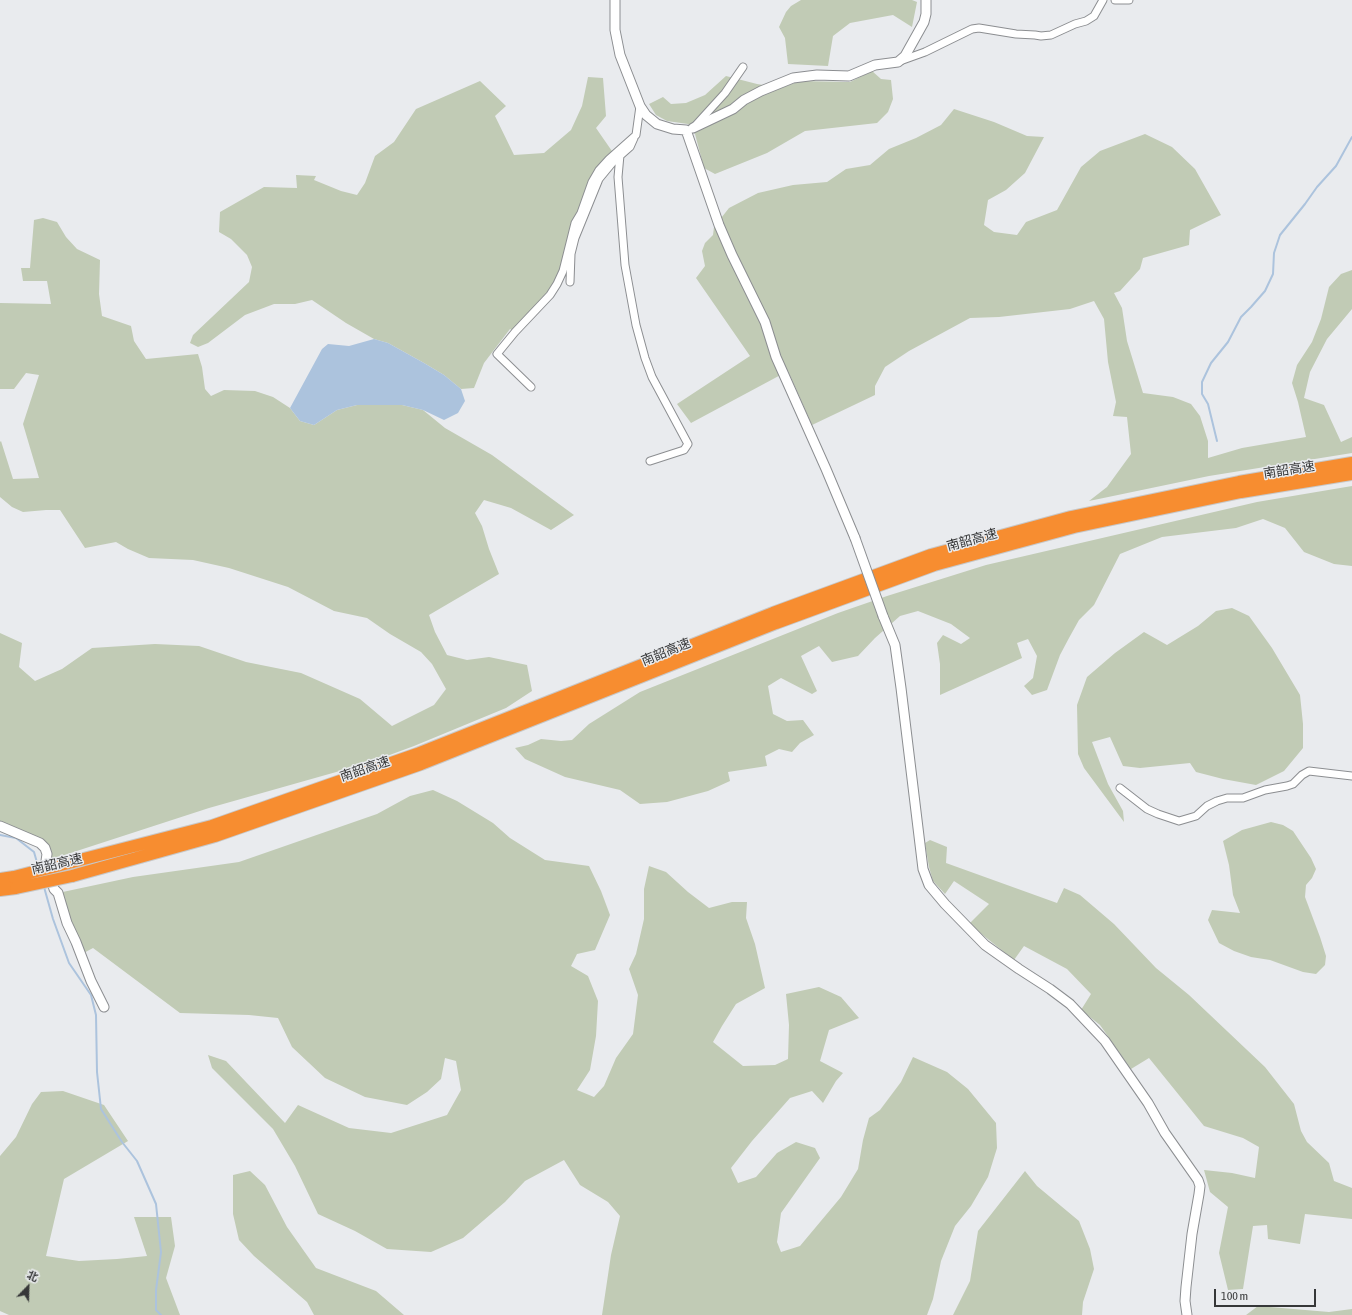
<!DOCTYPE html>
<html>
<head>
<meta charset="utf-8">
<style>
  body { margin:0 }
  #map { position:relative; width:1352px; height:1315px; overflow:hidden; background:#e9ebee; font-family:"Asap Condensed","Noto Sans SC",sans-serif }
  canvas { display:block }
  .north { position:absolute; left:8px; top:1267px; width:40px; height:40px; -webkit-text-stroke:3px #e9ebee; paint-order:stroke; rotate:23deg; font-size:11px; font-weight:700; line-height:16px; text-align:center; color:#363738 }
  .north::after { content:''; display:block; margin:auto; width:14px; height:18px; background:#363738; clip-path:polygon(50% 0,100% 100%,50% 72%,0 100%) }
  .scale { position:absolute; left:1214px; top:1289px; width:102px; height:18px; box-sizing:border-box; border:2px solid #363738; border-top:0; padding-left:5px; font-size:12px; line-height:14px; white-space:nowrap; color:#363738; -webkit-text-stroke:3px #e9ebee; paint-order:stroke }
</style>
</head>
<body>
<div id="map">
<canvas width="1352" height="1315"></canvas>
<div class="north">北</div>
<div class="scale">100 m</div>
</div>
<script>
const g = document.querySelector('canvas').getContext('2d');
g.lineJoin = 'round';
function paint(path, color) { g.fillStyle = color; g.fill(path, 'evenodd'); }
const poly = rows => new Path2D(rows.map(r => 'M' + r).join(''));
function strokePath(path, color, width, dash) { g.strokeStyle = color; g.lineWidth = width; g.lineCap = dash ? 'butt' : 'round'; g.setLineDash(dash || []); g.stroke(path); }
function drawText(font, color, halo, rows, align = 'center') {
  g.font = font + ' "Asap Condensed","Noto Sans SC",sans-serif'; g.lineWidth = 3; g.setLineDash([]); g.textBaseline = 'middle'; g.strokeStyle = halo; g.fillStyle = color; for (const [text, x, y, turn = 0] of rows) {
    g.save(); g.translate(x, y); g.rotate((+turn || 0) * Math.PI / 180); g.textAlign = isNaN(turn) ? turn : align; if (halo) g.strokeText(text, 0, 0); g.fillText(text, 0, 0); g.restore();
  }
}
paint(poly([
  [801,0,912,0,917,2,912,27,893,15,850,23,833,36,828,66,788,64,785,38,779,27,786,12,791,6],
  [872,71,881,79,891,80,893,99,888,112,877,123,805,131,767,153,715,174,704,168,695,134,688,124,667,121,656,115,649,104,663,97,671,104,686,103,705,95,726,76,757,84,781,88,800,81,850,82],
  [588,77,603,78,606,116,596,128,614,154,609,159,557,284,515,332,510,329,484,363,474,388,461,389,444,375,424,363,388,343,374,339,346,323,312,300,295,304,274,304,245,315,208,343,198,347,190,343,193,335,249,282,252,267,247,255,231,239,219,232,220,212,264,187,297,188,296,175,316,176,314,180,341,191,357,195,365,183,375,156,394,142,416,109,480,81,506,106,495,116,514,155,544,153,571,130,582,106],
  [954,109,994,122,1027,136,1044,137,1025,173,1006,190,988,200,984,225,994,232,1017,235,1026,222,1057,210,1081,167,1100,151,1145,134,1172,147,1195,169,1221,215,1190,230,1189,245,1143,258,1140,269,1120,291,1114,293,1122,308,1127,341,1143,393,1173,397,1191,404,1200,416,1208,441,1208,458,1242,448,1306,437,1298,402,1292,383,1297,365,1312,342,1321,319,1329,287,1341,274,1352,270,1352,309,1327,339,1310,372,1304,398,1324,405,1341,442,1352,437,1352,453,1209,476,1089,501,1107,487,1131,454,1127,417,1113,416,1116,402,1108,362,1104,319,1094,301,1070,309,999,317,970,318,909,351,885,367,875,386,875,395,812,425,788,371,691,423,677,404,750,356,696,278,705,266,702,251,705,243,713,235,714,227,729,208,758,193,793,185,827,182,846,169,870,165,889,149,916,138,941,125],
  [43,218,57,222,66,237,77,249,100,260,99,294,102,316,131,326,134,341,146,359,198,354,202,367,205,389,211,396,224,390,255,391,273,397,290,408,300,421,314,425,337,410,357,405,402,405,423,410,445,428,492,455,574,515,551,530,511,508,484,500,475,513,482,526,489,549,499,574,429,615,435,632,447,655,467,660,489,657,527,665,532,691,506,708,414,746,368,763,209,808,46,861,45,848,0,826,0,633,22,643,19,667,35,681,62,669,92,648,155,644,199,646,246,662,301,673,360,699,392,726,434,705,446,689,432,664,421,652,390,634,367,618,334,611,288,587,229,568,193,560,149,558,128,549,116,542,85,548,60,510,46,510,23,512,12,507,0,497,0,442,1,441,13,479,39,478,23,424,39,375,26,373,14,389,0,389,0,303,51,304,47,281,23,281,21,268,30,268,34,220],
  [1352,486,1352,566,1334,564,1304,552,1285,528,1263,519,1236,528,1162,537,1120,554,1094,605,1079,620,1069,638,1060,655,1047,690,1032,695,1024,686,1033,678,1037,656,1028,639,1017,643,1022,658,940,695,940,664,937,643,943,635,961,644,970,638,951,624,918,611,900,616,875,638,858,656,832,662,819,646,801,656,817,691,812,694,781,678,768,686,773,714,787,721,803,720,814,735,800,743,792,752,779,749,765,756,767,766,728,772,730,781,708,791,667,802,640,804,620,790,565,777,525,759,515,748,528,745,541,739,561,741,572,740,589,724,640,692,838,613,887,596,986,565,1257,502],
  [1232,608,1249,616,1272,648,1300,695,1303,724,1303,748,1284,771,1256,785,1223,779,1196,772,1190,763,1140,768,1123,766,1110,737,1092,742,1108,784,1123,811,1124,822,1084,768,1078,754,1077,705,1087,677,1115,653,1144,632,1167,645,1198,626,1216,611],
  [433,790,457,801,493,823,510,838,545,860,589,866,601,891,610,915,595,950,577,954,571,966,588,976,598,1001,596,1036,590,1070,577,1090,594,1097,604,1086,616,1058,633,1034,638,995,629,969,636,954,644,919,644,889,649,866,666,872,688,892,709,908,732,902,747,902,746,918,755,944,765,988,736,1004,722,1026,713,1042,743,1066,775,1065,788,1059,789,1025,786,994,819,987,841,997,859,1018,829,1030,820,1061,843,1073,836,1081,823,1103,812,1091,790,1098,752,1141,731,1168,738,1183,756,1177,777,1153,796,1142,815,1148,820,1158,781,1213,777,1242,781,1252,800,1246,841,1197,858,1169,863,1140,869,1118,880,1110,901,1082,913,1057,947,1072,968,1089,996,1123,997,1148,988,1177,971,1206,955,1226,941,1261,933,1299,927,1315,602,1315,611,1255,620,1216,608,1202,580,1185,564,1160,525,1181,505,1202,463,1238,431,1252,387,1249,355,1231,318,1214,295,1166,273,1129,212,1068,208,1055,226,1061,285,1123,298,1105,349,1128,391,1133,447,1115,461,1090,456,1061,445,1058,441,1079,427,1092,407,1105,365,1097,325,1078,292,1047,278,1018,249,1015,180,1013,93,948,80,955,58,893,133,877,239,862,377,814,410,796],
  [1271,822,1283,825,1293,831,1311,858,1316,869,1312,878,1306,885,1305,897,1320,937,1326,956,1325,965,1316,974,1303,972,1270,960,1251,957,1234,951,1219,943,1208,920,1212,910,1240,913,1233,895,1229,865,1223,841,1242,830],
  [930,840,947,847,946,863,1057,903,1064,888,1080,895,1114,924,1156,968,1189,995,1265,1067,1294,1104,1301,1131,1307,1142,1329,1163,1334,1181,1352,1188,1352,1219,1305,1214,1300,1244,1268,1239,1267,1225,1253,1226,1243,1289,1228,1290,1219,1253,1228,1207,1210,1192,1204,1170,1232,1173,1255,1178,1259,1147,1243,1138,1204,1126,1149,1058,1131,1069,1100,1025,1081,1010,1091,994,1067,969,1024,946,1014,960,969,924,989,904,954,881,945,894,933,881,929,867,925,843],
  [63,1091,104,1105,128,1141,64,1179,46,1256,79,1261,117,1259,147,1256,134,1217,171,1217,175,1246,166,1278,180,1315,9,1315,0,1311,0,1156,16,1137,32,1104,41,1092],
  [250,1171,265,1185,287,1227,316,1268,376,1291,404,1315,314,1315,307,1302,254,1256,239,1240,233,1214,233,1175],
  [1025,1171,1037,1186,1079,1221,1090,1249,1094,1269,1083,1302,1082,1315,953,1315,970,1281,978,1231],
  [1258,1306,1329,1312,1352,1309,1352,1315,1246,1315]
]), '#c1cbb5');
paint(poly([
  [374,339,388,343,424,363,444,375,461,389,465,401,458,413,444,420,423,410,402,405,357,405,337,410,314,425,300,421,290,408,322,349,328,344,349,346]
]), '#acc3dd');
strokePath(poly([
  [1217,441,1208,404,1202,394,1202,382,1211,363,1228,342,1241,317,1251,307,1265,291,1273,274,1274,253,1280,235,1305,204,1317,187,1336,166,1352,137],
  [0,835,16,838,34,852,38,866],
  [44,887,53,919,69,963,91,995,96,1015,97,1072,101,1109,122,1142,137,1161,156,1204,161,1252,156,1290,156,1310,161,1315]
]), '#acc3dd', 2);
const street = poly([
  [1115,0,1129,0],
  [900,61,925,52,972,29,979,28,1016,34,1035,35,1041,36,1051,35,1075,24,1086,21,1094,16,1103,0],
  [695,126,725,93,743,67],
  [620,155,618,177,625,265,636,325,645,358,652,377,688,444,684,450,650,461],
  [570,282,571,254,575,238,599,179,613,162,630,147,634,138],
  [531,387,497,354,515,332,550,295,557,284,563,271,575,223,581,213,592,182,599,170,609,159,636,135,640,106],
  [1120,788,1147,809,1158,814,1179,821,1196,816,1207,806,1217,801,1227,798,1243,798,1265,790,1287,786,1293,784,1302,775,1309,771,1352,776]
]);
const secondary = poly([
  [615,0,615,30,620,55,640,106,646,115,657,124,673,129,686,130,719,225,732,255,765,322,776,357,826,469,855,538],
  [693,128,733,109,744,100,761,91,793,78,817,75,849,76,875,65,898,62,905,56,924,22,926,14,926,0],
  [883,616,895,645,901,688,923,869,929,885,945,904,985,945,1019,969,1050,989,1070,1004,1105,1041,1148,1103,1165,1133,1198,1180,1200,1186,1199,1194,1192,1234,1186,1287,1185,1301,1187,1315],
  [0,826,40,843,45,848,47,854,46,861,54,889,58,893,67,923,76,942,91,981,104,1007]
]);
const highway = poly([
  [72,862,212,826,417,754,773,613,931,555,1071,517,1239,482,1352,463],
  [72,876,215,836,421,764,776,623,934,565,1074,527,1241,492,1352,474],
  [0,879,14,877],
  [0,890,16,888]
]);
strokePath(street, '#8c8e91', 9);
strokePath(secondary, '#8c8e91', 11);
strokePath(highway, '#c7c7c7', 14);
strokePath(street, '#fff', 7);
strokePath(secondary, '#fff', 9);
strokePath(highway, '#f78d30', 12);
const secondaryBridge = poly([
  [855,538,883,616]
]);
const highwayBridge = poly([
  [14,877,72,862],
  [16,888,72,876]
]);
strokePath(secondaryBridge, '#8c8e91', 11, []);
strokePath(highwayBridge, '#c7c7c7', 14, []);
strokePath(secondaryBridge, '#fff', 9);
strokePath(highwayBridge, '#f78d30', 12);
drawText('13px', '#363738', '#e9ebee', [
  ["南韶高速",1289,470,-9],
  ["南韶高速",972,540,-15],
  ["南韶高速",666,652,-22],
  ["南韶高速",365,769,-19],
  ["南韶高速",57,864,-13]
]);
</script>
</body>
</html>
